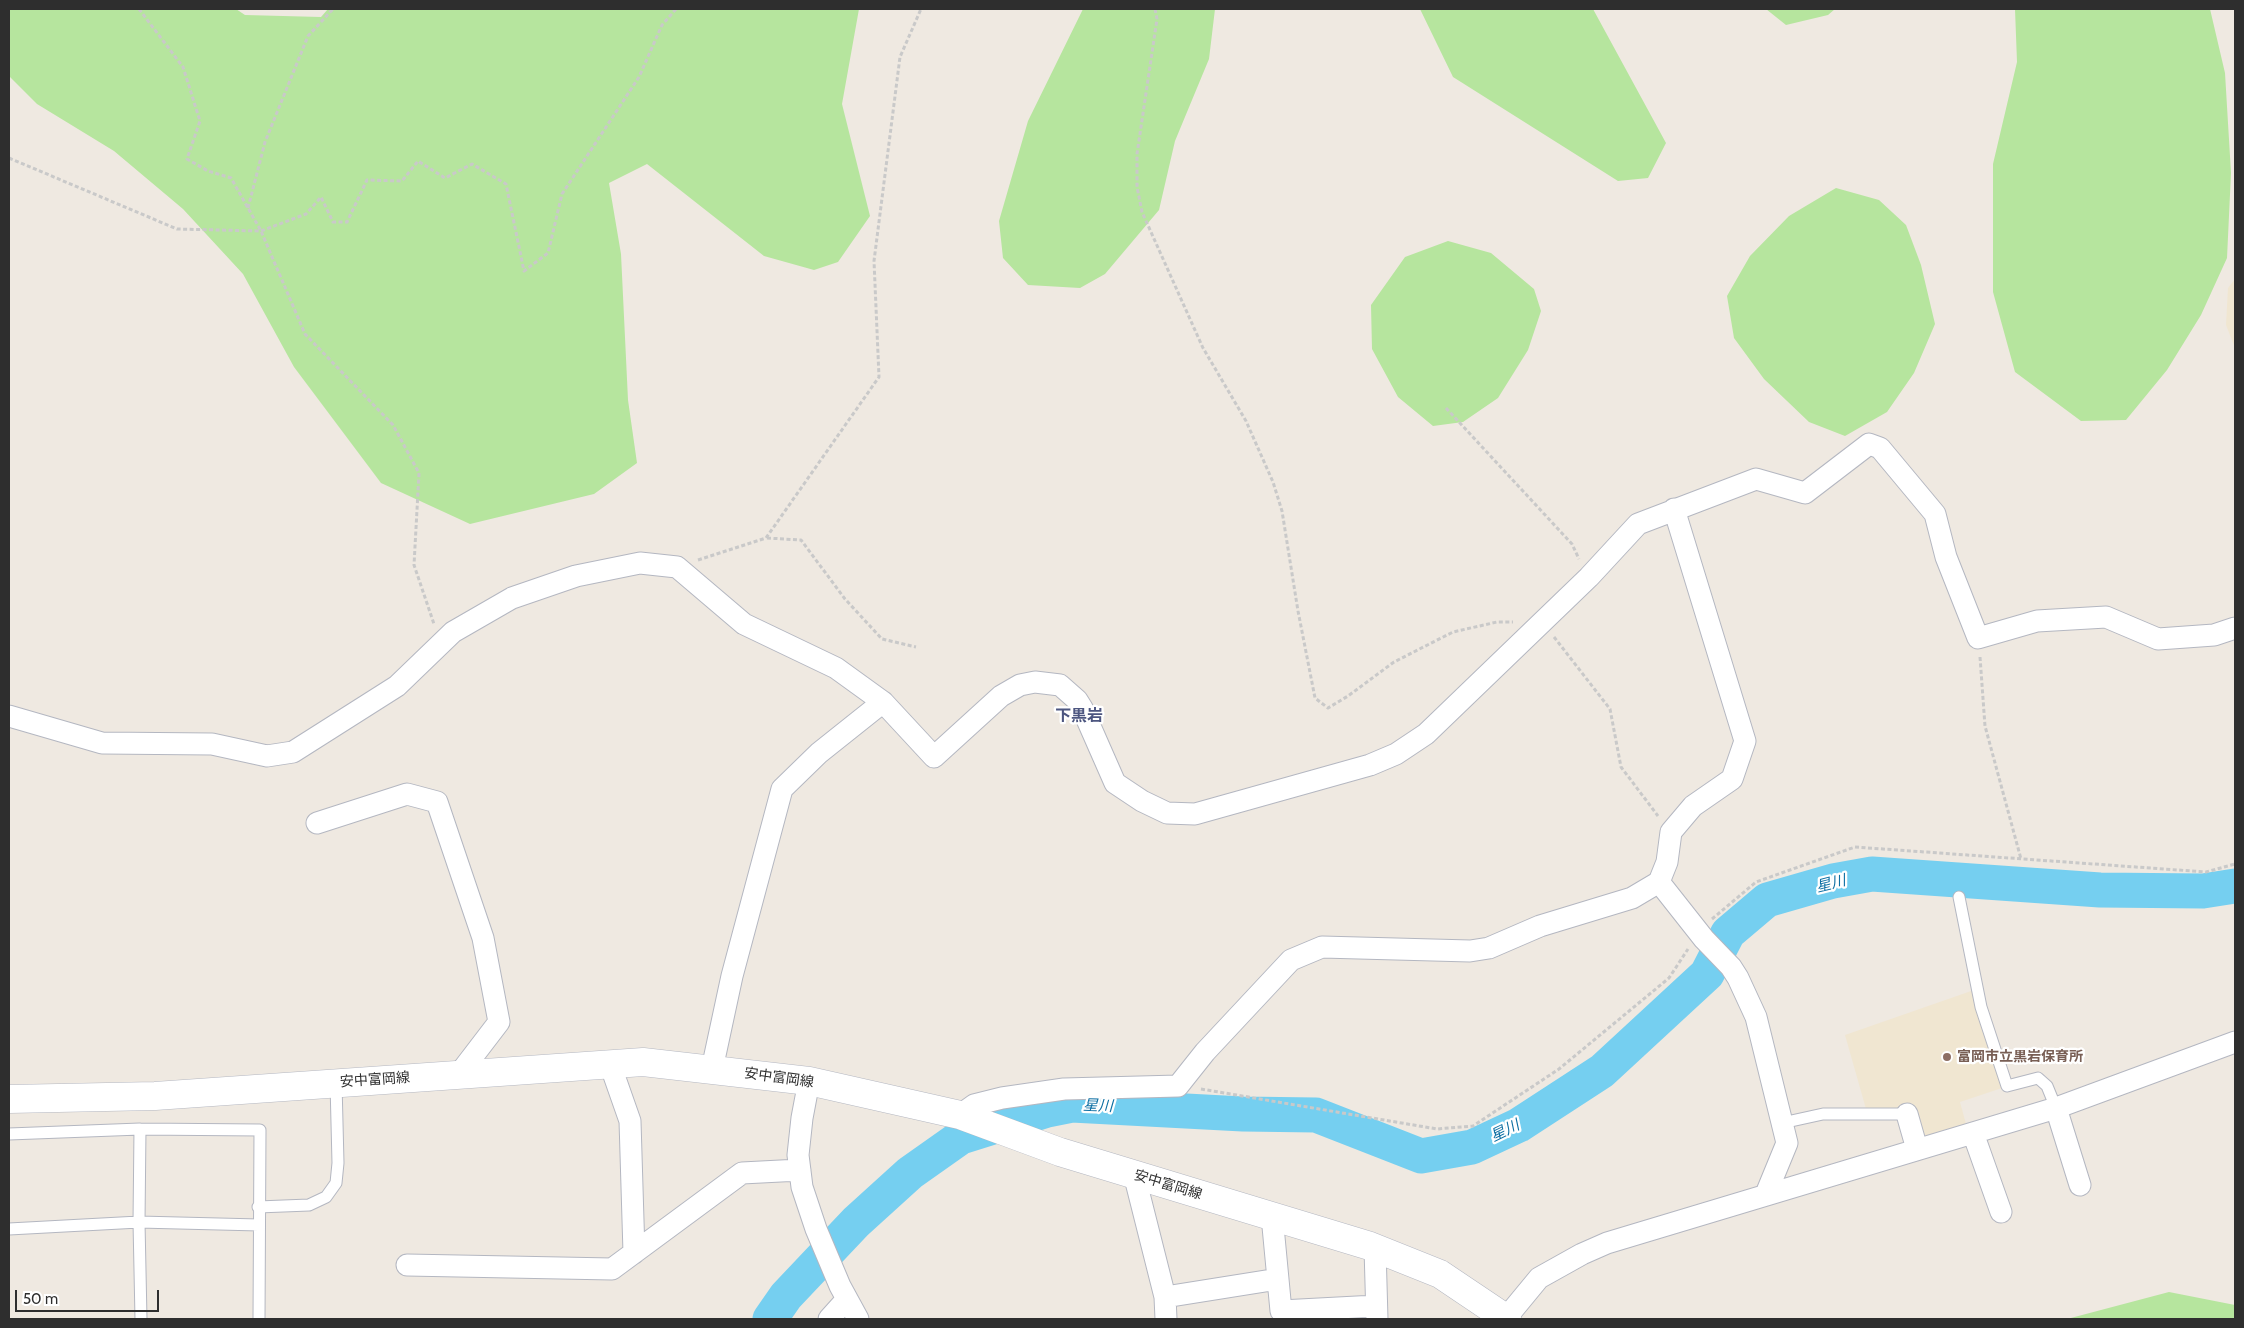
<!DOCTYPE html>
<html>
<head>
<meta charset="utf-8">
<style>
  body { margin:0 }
  #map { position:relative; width:2244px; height:1328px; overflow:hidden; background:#efe9e1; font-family:Cabin,sans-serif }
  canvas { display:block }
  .frame { position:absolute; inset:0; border:10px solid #2e2e2e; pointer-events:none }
  .scale { position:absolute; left:15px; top:1290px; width:144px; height:22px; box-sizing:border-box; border:2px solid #2e2e2e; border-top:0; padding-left:6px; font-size:15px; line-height:18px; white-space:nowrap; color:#2e2e2e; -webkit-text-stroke:4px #fff; paint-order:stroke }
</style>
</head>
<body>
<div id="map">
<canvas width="2244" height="1328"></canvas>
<div class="frame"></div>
<div class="scale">50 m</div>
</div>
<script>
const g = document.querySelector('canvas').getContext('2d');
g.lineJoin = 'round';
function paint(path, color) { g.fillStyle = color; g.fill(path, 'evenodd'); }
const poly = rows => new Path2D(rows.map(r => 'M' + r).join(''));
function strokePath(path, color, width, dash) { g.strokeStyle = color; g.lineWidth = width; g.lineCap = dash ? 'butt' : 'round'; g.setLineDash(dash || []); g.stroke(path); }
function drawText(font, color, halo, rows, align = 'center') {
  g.font = font + ' Cabin,"Noto Sans JP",sans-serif'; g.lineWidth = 4.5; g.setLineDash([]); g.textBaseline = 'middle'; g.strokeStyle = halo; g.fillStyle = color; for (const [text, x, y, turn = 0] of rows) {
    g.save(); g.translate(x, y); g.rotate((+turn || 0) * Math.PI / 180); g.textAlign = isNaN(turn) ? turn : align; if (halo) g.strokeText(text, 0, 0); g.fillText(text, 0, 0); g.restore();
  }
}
paint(poly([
  [2235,279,2235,348,2226,325,2228,288],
  [1974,990,1975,1005,2002,1088,1960,1102,1966,1124,1922,1138,1914,1111,1866,1109,1845,1035]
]), '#f0e6d1');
paint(poly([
  [9,9,236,9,245,15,321,17,328,9,859,9,842,104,870,216,838,262,814,270,764,256,647,164,609,183,621,254,628,400,637,463,594,494,470,524,381,483,294,367,243,274,183,209,114,151,37,104,9,76],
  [1083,9,1215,9,1209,59,1175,141,1159,210,1105,274,1080,288,1028,285,1003,258,999,221,1028,121],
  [1420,9,1593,9,1666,143,1648,178,1618,181,1453,77],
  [1766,9,1835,9,1828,15,1786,25],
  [2015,9,2210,9,2225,73,2231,173,2227,258,2201,315,2167,370,2126,420,2081,421,2015,372,1993,292,1993,164,2017,62],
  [1836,188,1879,200,1906,225,1921,265,1935,324,1914,373,1887,412,1845,436,1809,422,1764,379,1734,338,1727,296,1750,256,1789,216],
  [1448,241,1491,253,1534,289,1541,311,1528,350,1498,398,1463,422,1433,426,1398,397,1372,349,1371,305,1405,257],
  [2169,1292,2235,1305,2235,1319,2067,1319]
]), '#b6e59e');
strokePath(poly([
  [770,1319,786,1296,856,1222,910,1173,961,1137,1047,1110,1072,1105,1243,1114,1316,1115,1421,1156,1472,1147,1519,1125,1602,1071,1707,974,1728,933,1767,900,1833,881,1872,874,2100,890,2203,891,2235,886]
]), '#75cff0', 35);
const lane = poly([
  [1959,897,1981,1007,2007,1086,2038,1078,2047,1086,2056,1108],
  [1782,1123,1823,1114,1907,1114],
  [140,1129,139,1222,141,1319],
  [9,1134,140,1129,260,1130,259,1319],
  [258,1207,309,1205,326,1197,336,1183,338,1163,336,1083],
  [9,1229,139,1222,259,1225]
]);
const street = poly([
  [9,716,102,743,212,744,267,756,293,752,397,686,453,632,512,598,576,576,640,563,677,567,744,624,836,668,883,702,934,757,1001,696,1020,685,1035,682,1060,685,1077,700,1082,708,1115,783,1142,801,1167,813,1195,814,1370,765,1396,754,1426,734,1589,577,1638,524,1756,479,1805,493,1869,444,1880,448,1935,514,1946,557,1978,638,2037,621,2106,617,2158,639,2214,635,2235,628],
  [317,823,407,794,437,802,483,938,499,1022,460,1073],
  [1659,882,1704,939,1731,967,1738,978,1756,1017,1787,1143,1766,1194],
  [610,1064,630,1121,634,1253],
  [712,1069,732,976,782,789,819,753,883,702],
  [809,1081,802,1118,798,1155,802,1187,816,1229,840,1286,858,1319],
  [2056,1108,2080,1185],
  [1907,1114,1917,1149],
  [960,1115,974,1105,1002,1098,1064,1089,1178,1086,1205,1052,1291,960,1322,947,1470,951,1489,948,1540,926,1632,898,1659,882,1667,862,1671,832,1693,806,1732,779,1745,741,1674,509],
  [1973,1133,2001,1212],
  [1134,1174,1165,1297,1166,1319],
  [1272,1216,1281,1311,1376,1306],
  [1375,1248,1377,1319],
  [407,1265,612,1269,742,1173,800,1170],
  [1165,1297,1278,1279],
  [1506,1318,1539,1278,1582,1254,1607,1243,2056,1108,2235,1042],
  [829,1319,847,1299]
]);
const secondary = poly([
  [9,1099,155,1096,643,1062,809,1081,960,1115,1060,1152,1370,1246,1440,1274,1507,1319]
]);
strokePath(lane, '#b4b7c1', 13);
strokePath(street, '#b4b7c1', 23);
strokePath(secondary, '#b4b7c1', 29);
strokePath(poly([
  [139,9,183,67,200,121,187,159,208,171,231,178,261,231,305,334,393,425,419,473,414,565,434,624],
  [1155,9,1157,19,1137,154,1137,187,1142,212,1203,348,1246,421,1273,482,1282,511,1298,611,1315,698,1328,708,1348,696,1394,662,1453,632,1497,622,1513,622],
  [9,158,177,229,261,231,306,214,321,197,333,222,347,222,367,180,402,181,418,161,445,178,472,164,506,184,524,271,548,253,562,194,639,77,662,25,676,9],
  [248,208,265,142,308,36,333,9],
  [1446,408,1572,544,1579,559],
  [767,538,801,540,845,599,882,639,916,647],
  [698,560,766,538,879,377,874,261,900,57,921,9],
  [1554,637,1610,709,1621,767,1658,816],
  [1980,657,1985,726,2021,859],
  [1712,919,1756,882,1855,847,2206,872,2235,864],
  [1201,1089,1437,1129,1473,1126,1559,1069,1669,978,1688,949]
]), '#c9c9c9', 3, [4, 2.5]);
strokePath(lane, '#fff', 11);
strokePath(street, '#fff', 21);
strokePath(secondary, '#fff', 28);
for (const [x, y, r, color] of [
  [1947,1057,5,"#8d6e63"]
]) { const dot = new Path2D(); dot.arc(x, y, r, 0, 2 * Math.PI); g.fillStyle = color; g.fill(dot); strokePath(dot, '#fff', 2); }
drawText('bold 14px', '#785e54', '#fff', [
  ["富岡市立黒岩保育所",1957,1057]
], 'left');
drawText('14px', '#2e2e2e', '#fff', [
  ["安中富岡線",779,1078,8],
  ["安中富岡線",375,1080,-4],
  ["安中富岡線",1168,1185,17]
]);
drawText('italic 15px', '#0d6fa3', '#fff', [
  ["星川",1831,884,-14],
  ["星川",1098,1106,2],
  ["星川",1505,1131,-26]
]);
drawText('bold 16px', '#4d5680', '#fff', [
  ["下黒岩",1079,716]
]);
</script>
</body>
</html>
